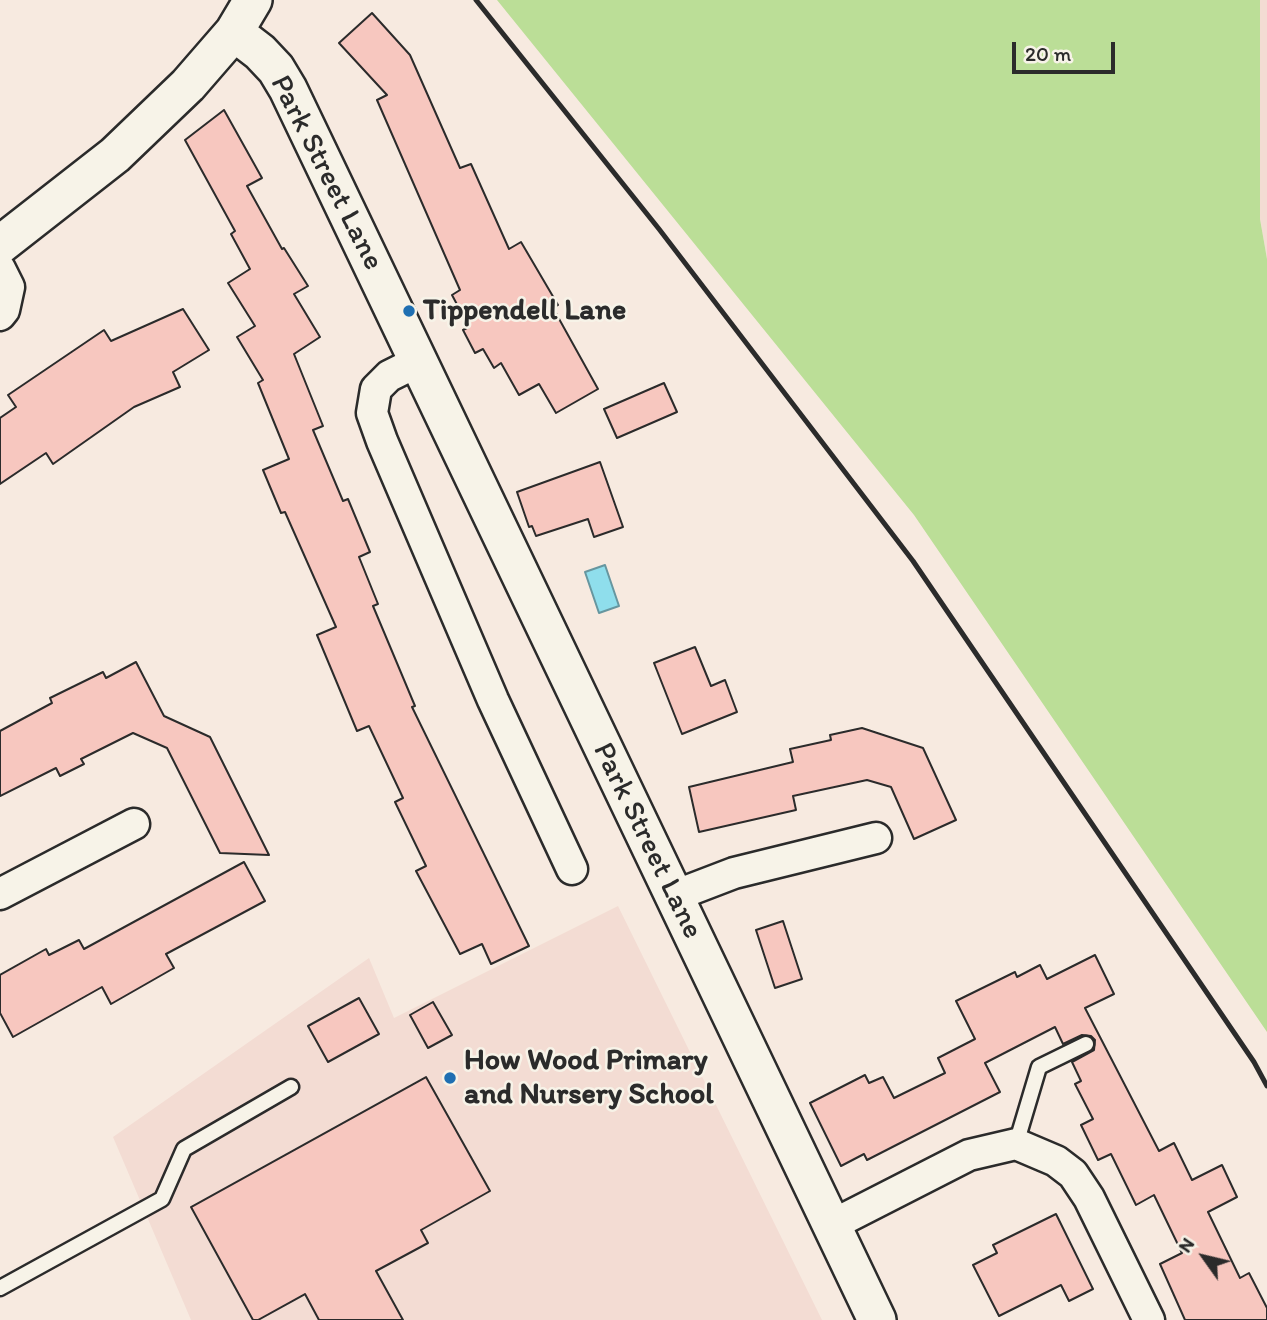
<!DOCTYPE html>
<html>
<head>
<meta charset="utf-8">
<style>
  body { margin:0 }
  #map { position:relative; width:1267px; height:1320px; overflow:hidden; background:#f7eae0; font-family:Itim,sans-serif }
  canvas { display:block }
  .north { position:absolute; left:1169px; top:1222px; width:70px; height:70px; -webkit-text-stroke:5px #f7f3e8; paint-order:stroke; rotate:304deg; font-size:19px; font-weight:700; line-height:28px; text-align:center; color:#2b2b2b }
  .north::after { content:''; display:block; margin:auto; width:24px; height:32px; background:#2b2b2b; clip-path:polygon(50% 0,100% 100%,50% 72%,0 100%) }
  .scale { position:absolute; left:1012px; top:42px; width:103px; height:32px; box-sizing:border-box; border:4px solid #2b2b2b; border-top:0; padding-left:9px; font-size:21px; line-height:24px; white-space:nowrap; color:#2b2b2b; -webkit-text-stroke:5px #f7f3e8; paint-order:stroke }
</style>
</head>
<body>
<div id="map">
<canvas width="1267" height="1320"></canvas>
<div class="north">N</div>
<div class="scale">20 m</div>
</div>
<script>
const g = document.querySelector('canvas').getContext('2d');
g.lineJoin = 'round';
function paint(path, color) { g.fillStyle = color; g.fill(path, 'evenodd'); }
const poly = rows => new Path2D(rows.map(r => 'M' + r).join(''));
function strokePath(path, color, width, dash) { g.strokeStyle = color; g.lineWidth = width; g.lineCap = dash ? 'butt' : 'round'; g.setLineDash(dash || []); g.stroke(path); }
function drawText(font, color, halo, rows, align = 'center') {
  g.font = font + ' Itim,sans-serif'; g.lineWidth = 5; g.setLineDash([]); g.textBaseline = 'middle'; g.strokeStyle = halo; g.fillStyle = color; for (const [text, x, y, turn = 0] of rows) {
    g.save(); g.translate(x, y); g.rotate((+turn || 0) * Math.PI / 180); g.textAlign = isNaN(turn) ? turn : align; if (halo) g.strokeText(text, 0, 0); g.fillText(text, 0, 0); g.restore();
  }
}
paint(poly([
  [1260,0,1267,0,1267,259,1260,219],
  [618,906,822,1320,191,1320,113,1137,369,958,394,1018]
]), '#f3dcd3');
paint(poly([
  [497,0,1260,0,1260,219,1267,259,1267,1032,914,515]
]), '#bbde97');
const water = poly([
  [605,565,619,606,599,613,585,572,605,565]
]);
paint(water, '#8fdeec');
strokePath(water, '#67969f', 2);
const building = poly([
  [372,13,410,55,460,168,471,164,509,249,521,242,558,305,553,308,598,389,556,413,539,384,519,395,501,363,494,368,483,349,475,353,463,330,469,327,452,295,460,290,377,100,387,95,339,43,372,13],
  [224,110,262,178,247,186,282,249,284,248,308,286,294,294,320,337,294,354,323,426,313,430,343,501,348,499,370,552,359,557,378,604,373,606,415,706,412,707,529,946,491,964,482,944,460,954,416,871,426,866,395,802,403,798,369,726,357,731,317,635,336,627,285,512,281,513,263,470,289,459,258,383,263,380,237,337,255,326,228,283,250,269,231,234,235,231,185,140,224,110],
  [183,309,209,350,173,372,180,387,134,407,53,464,46,453,0,484,0,418,16,407,8,395,104,330,111,341,183,309],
  [664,383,677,412,617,438,604,409,664,383],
  [600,462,623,527,594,537,588,519,536,536,532,526,529,527,517,492,600,462],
  [695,647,711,686,725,680,737,712,682,734,654,663,695,647],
  [136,662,164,716,210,737,269,855,220,853,167,748,133,733,81,759,84,764,60,776,56,768,0,796,0,731,52,703,50,698,103,672,106,678,136,662],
  [862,728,923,748,956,820,914,839,891,787,867,780,793,796,796,810,699,832,689,787,793,762,790,749,831,740,830,735,862,728],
  [244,862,265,901,166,954,174,968,111,1004,102,987,13,1037,0,1013,0,975,46,949,49,955,79,940,84,949,244,862],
  [783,921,802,979,775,988,756,930,783,921],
  [1095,955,1114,994,1085,1008,1159,1151,1174,1143,1192,1180,1222,1165,1237,1197,1208,1212,1240,1278,1249,1273,1267,1308,1267,1320,1185,1320,1160,1264,1182,1253,1154,1195,1136,1205,1111,1154,1098,1160,1081,1125,1093,1119,1075,1084,1081,1081,1072,1062,1094,1050,1095,1040,1091,1036,1082,1035,1063,1044,1055,1027,985,1063,1000,1092,867,1160,864,1154,841,1166,810,1103,865,1075,869,1083,883,1077,894,1098,945,1073,938,1058,975,1039,956,1001,1015,972,1017,977,1040,965,1047,979,1095,955],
  [359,998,379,1034,328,1062,308,1026,359,998],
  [433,1002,452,1035,428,1048,410,1015,433,1002],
  [426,1077,490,1191,421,1230,428,1243,376,1271,403,1320,319,1320,305,1294,258,1320,253,1320,191,1207,426,1077],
  [1056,1214,1093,1289,1069,1301,1061,1285,999,1316,973,1265,997,1253,993,1245,1056,1214]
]);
paint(building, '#f7c7bf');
strokePath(building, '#2b2b2b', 2);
const service = poly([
  [1016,1144,1039,1067,1086,1044],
  [0,1288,162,1199,184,1149,291,1087]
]);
const minor = poly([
  [0,269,9,287,4,310,0,315],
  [419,361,389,376,376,389,372,413,382,441,493,700,572,869],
  [0,894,134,824],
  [674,896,734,873,876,838],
  [832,1225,969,1155,1016,1144,1056,1161,1073,1174,1089,1198,1149,1320]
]);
const tertiary = poly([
  [234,32,260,52,276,69,288,89,877,1320],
  [0,245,115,155,188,85,234,32,253,0]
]);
strokePath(service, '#2b2b2b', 19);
strokePath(minor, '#2b2b2b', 35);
strokePath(tertiary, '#2b2b2b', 42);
strokePath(service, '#f7f3e8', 14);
strokePath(minor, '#f7f3e8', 30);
strokePath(tertiary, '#f7f3e8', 37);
strokePath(poly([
  [476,0,659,229,913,561,1254,1062,1267,1086]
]), '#2b2b2b', 5);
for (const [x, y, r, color] of [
  [409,311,7,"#1f6fb2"],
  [450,1078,7,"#1f6fb2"]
]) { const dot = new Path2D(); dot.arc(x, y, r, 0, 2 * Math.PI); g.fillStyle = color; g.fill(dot); strokePath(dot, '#f7f3e8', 2.5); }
drawText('30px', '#2b2b2b', '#f7f3e8', [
  ["Park Street Lane",326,173,63],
  ["Park Street Lane",647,841,64]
]);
drawText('bold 30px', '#2b2b2b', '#f7f3e8', [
  ["Tippendell Lane",423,311],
  ["How Wood Primary",464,1061],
  ["and Nursery School",464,1095]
], 'left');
</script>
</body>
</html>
